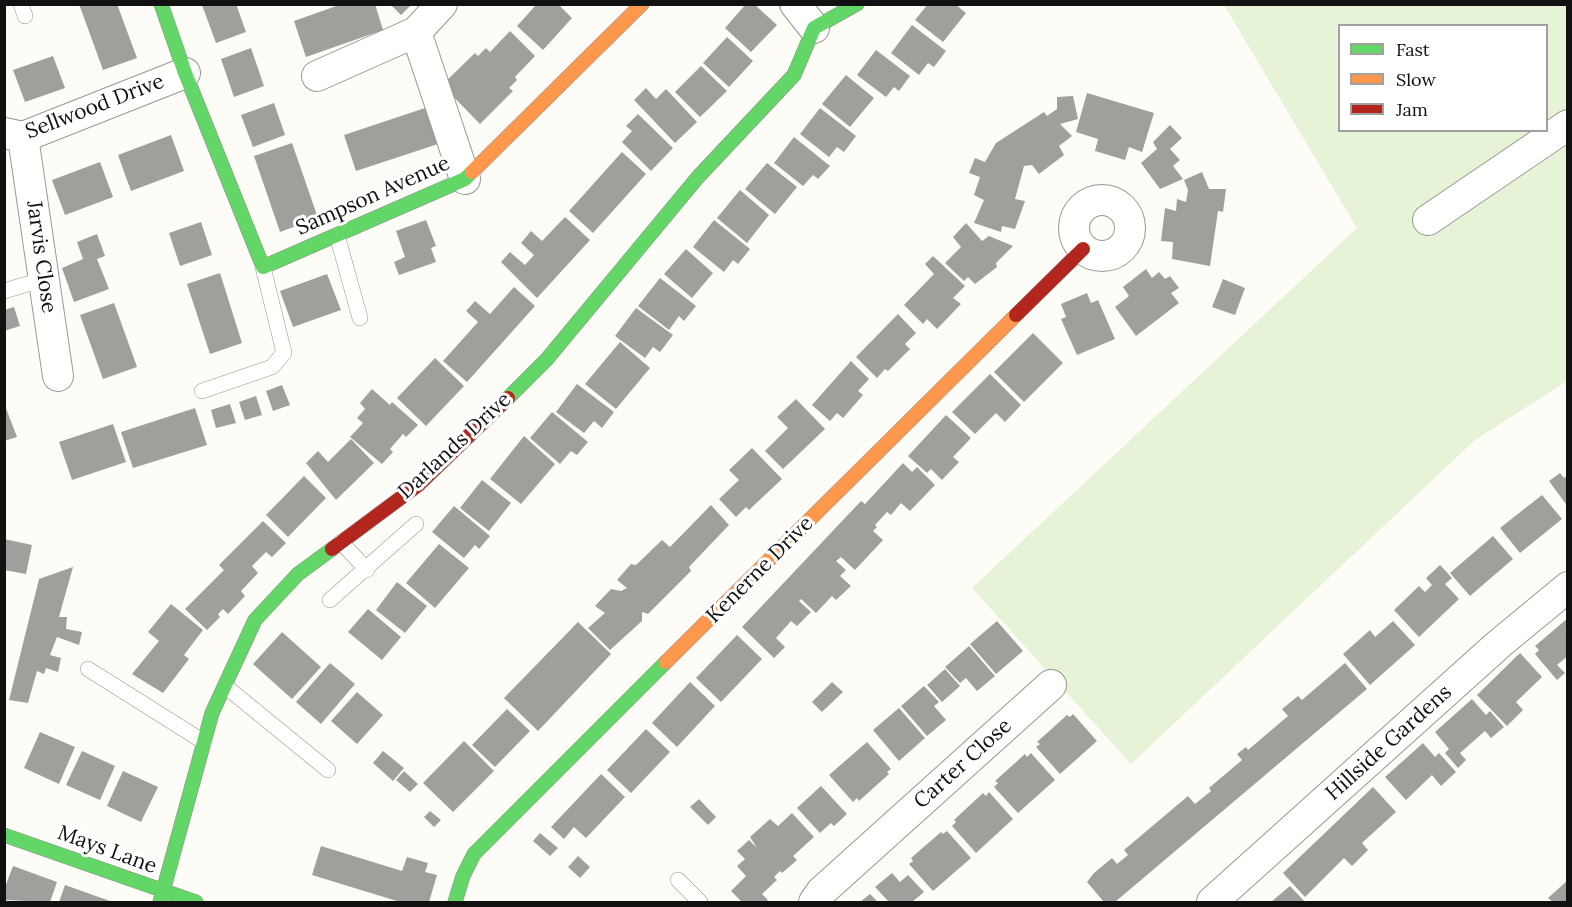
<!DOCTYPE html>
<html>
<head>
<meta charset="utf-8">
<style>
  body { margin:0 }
  #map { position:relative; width:1572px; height:907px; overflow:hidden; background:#fdfcf7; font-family:Lora,serif }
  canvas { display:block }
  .frame { position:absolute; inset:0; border:6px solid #111; pointer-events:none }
  .legend { position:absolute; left:1338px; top:24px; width:210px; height:108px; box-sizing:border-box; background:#fff; border:2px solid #a0a0a0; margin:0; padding:8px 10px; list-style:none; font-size:18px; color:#111 }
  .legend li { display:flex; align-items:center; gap:12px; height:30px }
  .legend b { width:30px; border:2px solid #a0a0a0 }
</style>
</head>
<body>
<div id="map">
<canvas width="1572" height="907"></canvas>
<div class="frame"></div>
<ul class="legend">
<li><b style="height:8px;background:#63d668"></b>Fast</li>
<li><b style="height:8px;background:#ff974d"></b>Slow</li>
<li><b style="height:8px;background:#b3261e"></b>Jam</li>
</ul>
</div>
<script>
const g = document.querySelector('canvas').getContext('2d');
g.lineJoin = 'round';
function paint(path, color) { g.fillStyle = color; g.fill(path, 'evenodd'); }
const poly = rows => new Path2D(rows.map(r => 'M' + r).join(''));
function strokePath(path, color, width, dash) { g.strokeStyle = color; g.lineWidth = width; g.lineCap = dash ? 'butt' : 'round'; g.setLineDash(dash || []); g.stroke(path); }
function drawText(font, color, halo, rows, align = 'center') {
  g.font = font + ' Lora,serif'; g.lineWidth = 6; g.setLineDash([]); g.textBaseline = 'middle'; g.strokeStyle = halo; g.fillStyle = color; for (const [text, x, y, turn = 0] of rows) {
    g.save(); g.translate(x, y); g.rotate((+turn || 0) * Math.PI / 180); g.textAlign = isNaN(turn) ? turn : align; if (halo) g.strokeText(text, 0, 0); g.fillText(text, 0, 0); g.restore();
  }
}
paint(poly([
  [1224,5,1567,5,1567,381,1475,440,1131,764,972,588,1357,228],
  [1340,26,1546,26,1546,130,1340,130]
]), '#e7f3d7');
paint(poly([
  [79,4,117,4,137,58,103,70],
  [236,4,246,32,216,43,202,5],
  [342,4,375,4,383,30,306,57,294,21],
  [390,4,412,4,401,15],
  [537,4,558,4,572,18,543,50,517,26],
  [746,4,754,4,777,25,751,52,725,28],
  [928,4,955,4,966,13,943,42,915,20],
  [912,25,946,51,934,67,928,63,919,75,891,53],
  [510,31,535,56,515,77,517,80,509,88,513,91,480,124,442,85,475,53,478,56,486,48,490,52],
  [727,37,753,61,729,87,703,63],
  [251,48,264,86,234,97,221,59],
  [876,50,910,76,899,91,894,87,886,97,857,75],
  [53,56,65,88,25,102,13,70],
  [701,66,727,91,700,117,675,92],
  [846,75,874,98,850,127,822,104],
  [646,88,656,99,666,89,697,122,675,143,634,100],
  [1087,93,1154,113,1142,152,1129,147,1125,160,1095,151,1098,139,1076,132],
  [1073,96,1078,119,1060,124,1072,136,1059,146,1064,155,1039,174,1032,165,1024,166,1015,199,1025,201,1015,229,1002,226,1001,232,974,223,984,200,974,195,980,177,969,173,975,158,985,162,996,143,1044,112,1047,116,1057,109,1057,97],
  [274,103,285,135,253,147,241,115],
  [425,108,438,144,356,171,344,135],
  [820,108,856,136,844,152,837,147,829,157,800,134],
  [638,114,673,148,651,171,622,142,632,131,626,126],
  [1170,125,1182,138,1170,149,1180,160,1173,166,1183,179,1160,189,1141,163,1157,149,1153,142],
  [171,135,184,171,131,191,118,155],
  [794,137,830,166,818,179,813,175,803,186,774,163],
  [292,143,318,218,280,232,254,156],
  [622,152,646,174,593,233,569,211],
  [100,162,113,197,65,215,52,180],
  [767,163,797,187,775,214,745,189],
  [1202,172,1209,189,1226,189,1223,212,1218,211,1210,266,1172,259,1173,242,1161,241,1165,208,1176,211,1177,199,1186,202,1188,190,1184,180],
  [740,190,769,215,747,243,717,218],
  [565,217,590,240,537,298,501,262,510,252,525,265,534,255,521,243,531,231,542,241],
  [426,220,436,246,431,248,436,262,399,275,394,262,405,257,396,231],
  [714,220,750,249,738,264,733,260,724,272,693,247],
  [201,222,212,255,180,266,169,233],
  [966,223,982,241,989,236,1013,246,996,263,997,267,975,284,968,277,964,281,945,263,961,247,953,237],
  [97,234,105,256,97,259,109,289,74,302,62,268,83,259,77,242],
  [686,249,713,273,692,298,664,274],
  [933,256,965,286,953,298,961,304,937,329,927,319,923,324,904,305,934,274,925,264],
  [1146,269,1152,278,1159,272,1165,279,1170,276,1179,288,1171,293,1179,303,1136,336,1115,307,1129,296,1123,287],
  [220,273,242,343,210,354,187,284],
  [327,274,341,310,293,327,280,291],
  [660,278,696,306,684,321,679,316,669,330,638,306],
  [1223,279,1245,288,1235,315,1212,307],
  [514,287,535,306,467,382,443,361,478,322,466,311,475,301,490,314],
  [1087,293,1091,303,1098,300,1115,339,1077,355,1061,319,1066,317,1061,304],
  [114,303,137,367,103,379,80,315],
  [14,307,20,326,4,331,4,310],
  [636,308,673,335,660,352,653,347,645,358,615,336],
  [898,314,916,333,905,344,910,349,888,371,885,369,877,378,856,357],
  [1033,333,1063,363,1024,402,994,372],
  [620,342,650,368,616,409,585,384],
  [435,358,464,386,426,426,397,398],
  [851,361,869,379,858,391,863,395,843,418,837,413,830,421,812,405],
  [990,374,1021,405,1005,422,996,413,975,434,952,412],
  [577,384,614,412,602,428,594,421,584,433,556,412],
  [282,385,290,405,273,411,266,391],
  [372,389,390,405,392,402,418,425,406,437,403,434,390,449,393,452,382,464,350,437,363,423,357,418,365,409,360,403],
  [256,396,262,415,245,420,239,402],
  [796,399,825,429,783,469,765,451,788,428,777,417],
  [4,403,17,437,4,441],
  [230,404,236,423,216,428,211,410],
  [195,408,207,445,133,468,121,432],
  [552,412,588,442,577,455,571,451,560,464,530,438],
  [946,415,971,438,953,457,959,462,942,480,931,469,927,473,908,456],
  [113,424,126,462,72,480,59,442],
  [524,436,555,464,521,504,490,479],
  [351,439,374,463,336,500,306,463,318,451,328,462],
  [752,448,782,479,749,510,746,507,736,517,719,499,739,480,729,470],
  [903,463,912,472,917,467,935,485,910,511,901,503,891,515,887,512,875,525,877,527,873,531,883,540,855,570,841,557,836,561,846,570,840,576,851,586,836,600,832,596,816,613,801,599,799,601,811,612,797,626,791,621,776,638,785,647,774,658,742,627,861,501,865,504],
  [1560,473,1564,478,1568,475,1568,507,1549,481],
  [304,476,326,498,288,537,266,515],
  [482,480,511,503,489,531,460,508],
  [1542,495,1562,519,1520,553,1500,528],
  [711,505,729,525,689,567,691,571,648,614,642,612,642,621,610,650,588,628,605,613,595,606,611,589,621,591,627,588,617,580,631,564,636,565,662,540,670,547],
  [454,506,490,536,479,549,475,545,464,558,432,532],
  [263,521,286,543,272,557,266,552,252,566,258,573,241,591,245,596,228,614,223,609,218,614,220,617,207,630,185,609,224,570,219,565],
  [1493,536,1513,559,1470,596,1450,573],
  [4,539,32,545,26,574,4,570],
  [439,544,469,568,435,608,406,583],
  [1440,565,1452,578,1445,584,1459,599,1419,637,1394,610,1419,586,1425,592,1432,585,1426,578],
  [73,567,59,617,67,617,66,629,82,632,79,645,57,637,50,655,61,658,58,672,46,668,44,674,37,671,28,703,9,700,39,579],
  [397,582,427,606,405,633,376,610],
  [171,604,203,630,184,655,189,659,163,693,132,674,159,641,148,632],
  [368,609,401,637,382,660,348,632],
  [1568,618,1568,656,1557,665,1565,673,1557,680,1535,654,1539,650,1535,646],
  [997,621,1023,651,996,674,970,644],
  [1393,621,1415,645,1370,685,1343,654,1370,630,1375,637],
  [578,622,611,654,538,731,504,698],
  [282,632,321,667,292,699,253,664],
  [737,635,762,659,721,702,696,678],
  [969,646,995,676,977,691,966,678,960,683,945,667],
  [1520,653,1542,677,1516,702,1523,710,1507,726,1477,695],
  [330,663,355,684,321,724,296,702],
  [1345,663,1367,689,1115,902,1104,902,1087,882,1094,873,1112,858,1117,864,1128,855,1124,850,1188,796,1195,804,1211,791,1209,788,1242,760,1237,754,1246,747,1248,750,1288,716,1282,709,1298,696,1302,700],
  [945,669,960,686,942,702,927,685],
  [690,682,715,706,677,747,652,723],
  [832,682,843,692,822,712,812,702],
  [924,686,939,702,934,706,946,720,927,736,901,706],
  [357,692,383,715,357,744,331,721],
  [1472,699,1486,715,1490,711,1504,727,1491,738,1485,731,1460,753,1466,760,1458,768,1445,753,1449,749,1435,732],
  [899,708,925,738,899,761,873,730],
  [507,709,530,731,495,767,472,745],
  [1073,714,1097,741,1060,774,1036,747,1040,744,1037,742,1067,715,1070,717],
  [646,729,670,752,631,793,607,770],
  [40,732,75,747,59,784,24,768],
  [464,741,494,771,453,812,423,783],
  [867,742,891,769,887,772,889,774,859,801,857,798,853,802,829,775],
  [1423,743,1435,757,1439,753,1456,772,1441,786,1432,775,1406,800,1385,777],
  [82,751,115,766,100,800,66,785],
  [383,751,404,768,393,781,373,763],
  [1031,753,1055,780,1018,813,994,787,998,783,995,781,1025,754,1027,757],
  [123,771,158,787,141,822,107,806],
  [404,771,418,784,410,792,396,780],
  [601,774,625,797,586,838,574,827,564,839,551,827],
  [821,786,847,814,834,826,831,823,820,833,797,808],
  [1373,787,1396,812,1362,843,1368,850,1352,866,1344,858,1305,897,1283,873],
  [989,792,1013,819,976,853,952,826,956,822,954,820,969,806,983,793,986,796],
  [699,799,716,817,708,825,690,807],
  [430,811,441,820,434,827,424,817],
  [792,813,814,837,793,856,797,860,782,873,780,871,774,877,777,880,762,894,768,900,766,902,742,902,731,891,746,876,737,866,745,859,737,851,749,840,757,848,750,837,770,819,778,826],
  [947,831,971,858,933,891,909,864,913,861,911,858,941,832,943,834],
  [540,833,558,848,550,856,533,841],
  [321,846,402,871,407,857,428,863,425,872,437,875,429,902,400,902,312,875],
  [578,856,590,867,580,878,568,867],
  [13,866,57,882,50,902,4,900,4,890],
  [892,873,900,882,908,875,924,892,912,902,889,902,875,887],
  [1568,880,1568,902,1553,902,1548,898],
  [65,885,110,901,109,902,59,902],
  [1290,886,1305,902,1271,902],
  [870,894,878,902,860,902]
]), '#a19f9c');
const lane = poly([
  [21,4,25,16],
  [337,235,360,318],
  [4,291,44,279],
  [202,391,272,367,284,353,263,267],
  [341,542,367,570],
  [330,600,416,524],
  [88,669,204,742],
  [225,686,328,770],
  [678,880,700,902]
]);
const street = poly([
  [795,4,814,28],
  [416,32,465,179],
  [317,76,416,32,442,4],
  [4,133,23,137,185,73],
  [23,137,58,376],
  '1074 228a28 28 0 1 1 56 0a28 28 0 1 1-56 0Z',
  [1428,220,1568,125],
  [814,902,821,892,1051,685],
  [1212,902,1499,644,1568,587]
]);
const fast = poly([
  [161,4,185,73,263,267,465,179,472,172],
  [508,398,547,359,698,177,794,75,814,28,857,4],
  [4,835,196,902],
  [160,902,212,713,255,620,298,574,332,549],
  [455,902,463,876,474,854,666,662]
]);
const slow = poly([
  [472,172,642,4],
  [666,662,1016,315]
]);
const jam = poly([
  [1016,315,1083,249],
  [332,549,418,485,508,398]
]);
strokePath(lane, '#979795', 16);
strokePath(street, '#979795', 32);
strokePath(fast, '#8e8d8b', 15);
strokePath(slow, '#8e8d8b', 15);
strokePath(jam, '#8e8d8b', 15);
strokePath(lane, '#fffffe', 15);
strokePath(street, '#fffffe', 30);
strokePath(fast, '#63d668', 14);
strokePath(slow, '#ff974d', 14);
strokePath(jam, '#b3261e', 14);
drawText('21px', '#111', '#fff', [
  ["Sellwood Drive",95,107,-21],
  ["Sampson Avenue",373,196,-24],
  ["Jarvis Close",41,257,82],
  ["Darlands Drive",455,446,-43],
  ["Kenerne Drive",760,570,-45],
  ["Hillside Gardens",1389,743,-42],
  ["Carter Close",963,764,-42],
  ["Mays Lane",107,850,20]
]);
</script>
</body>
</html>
